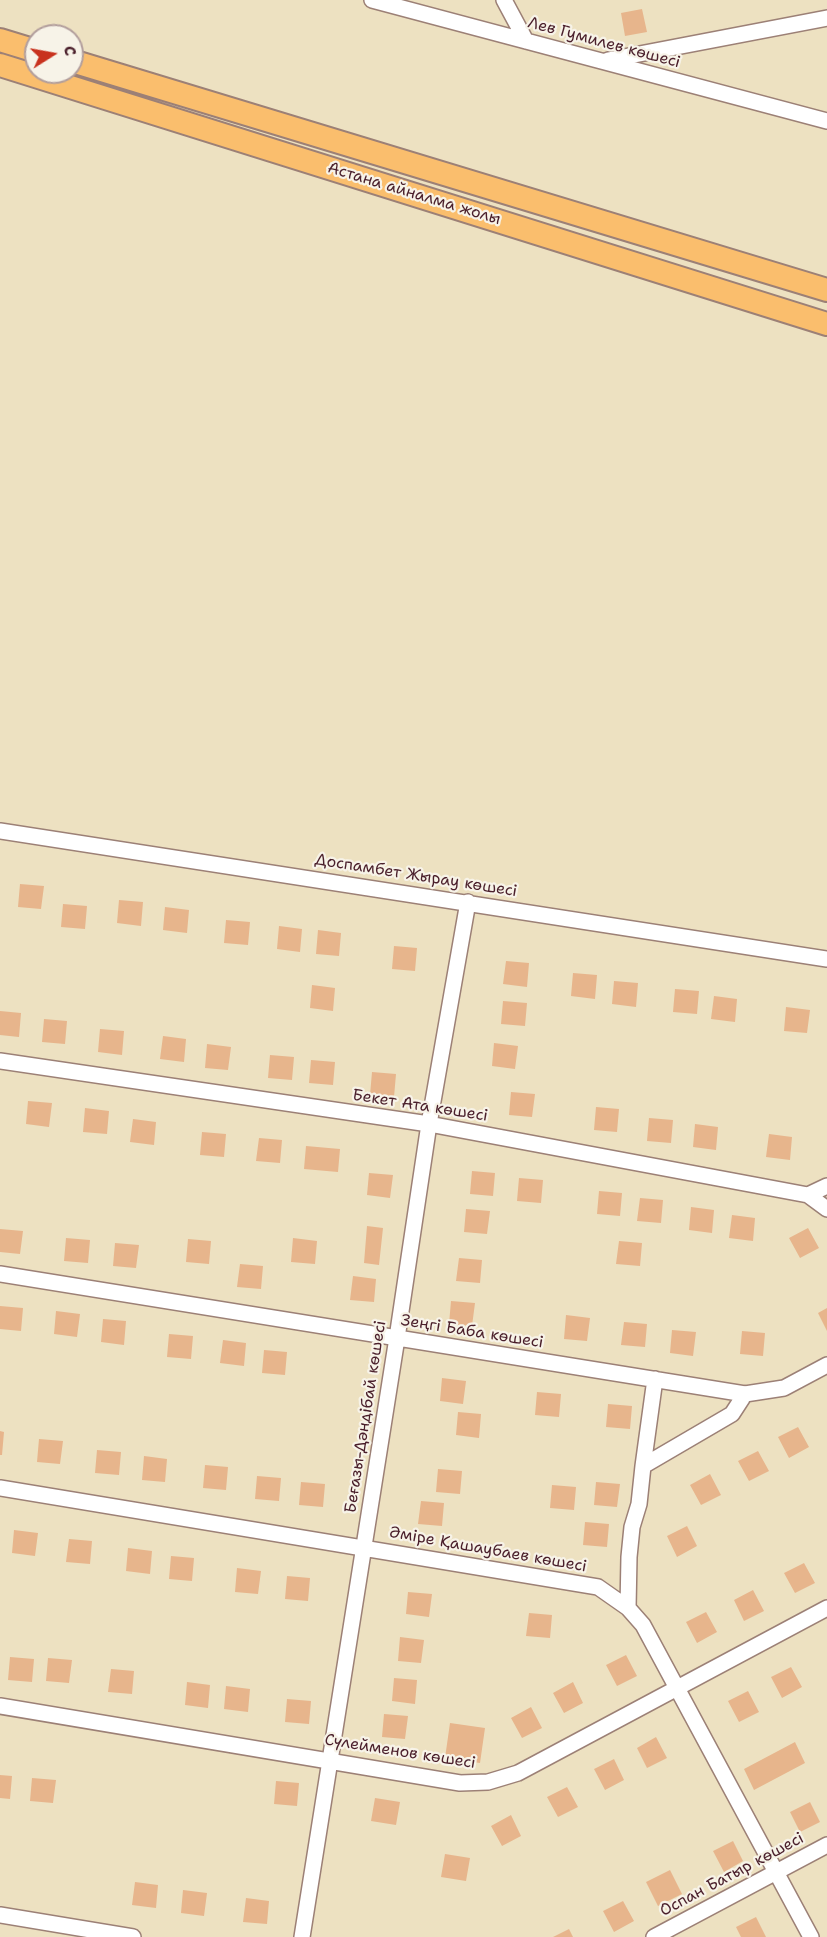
<!DOCTYPE html>
<html>
<head>
<meta charset="utf-8">
<style>
  body { margin:0 }
  #map { position:relative; width:827px; height:1937px; overflow:hidden; background:#ede1c1; font-family:"Shantell Sans",sans-serif }
  canvas { display:block }
  .north { position:absolute; left:24px; top:24px; width:60px; height:60px; box-sizing:border-box; background:#f7f3e8; border:2px solid #b29e9c; border-radius:50%; rotate:79deg; font-size:16px; font-weight:700; line-height:24px; text-align:center; color:#4a1f2b }
  .north::after { content:''; display:block; margin:auto; width:21px; height:27px; background:#c8321e; clip-path:polygon(50% 0,100% 100%,50% 72%,0 100%) }
</style>
</head>
<body>
<div id="map">
<canvas width="827" height="1937"></canvas>
<div class="north">С</div>
</div>
<script>
const g = document.querySelector('canvas').getContext('2d');
g.lineJoin = 'round';
function paint(path, color) { g.fillStyle = color; g.fill(path, 'evenodd'); }
const poly = rows => new Path2D(rows.map(r => 'M' + r).join(''));
function strokePath(path, color, width, dash) { g.strokeStyle = color; g.lineWidth = width; g.lineCap = dash ? 'butt' : 'round'; g.setLineDash(dash || []); g.stroke(path); }
function drawText(font, color, halo, rows, align = 'center') {
  g.font = font + ' "Shantell Sans",sans-serif'; g.lineWidth = 4.5; g.setLineDash([]); g.textBaseline = 'middle'; g.strokeStyle = halo; g.fillStyle = color; for (const [text, x, y, turn = 0] of rows) {
    g.save(); g.translate(x, y); g.rotate((+turn || 0) * Math.PI / 180); g.textAlign = isNaN(turn) ? turn : align; if (halo) g.strokeText(text, 0, 0); g.fillText(text, 0, 0); g.restore();
  }
}
paint(poly([
  [642,9,647,32,625,36,621,13],
  [20,884,44,886,41,909,18,907],
  [119,900,143,902,141,926,117,923],
  [63,904,87,906,85,929,61,927],
  [165,907,189,910,187,933,163,930],
  [226,920,250,922,248,945,224,943],
  [279,926,302,929,300,952,277,949],
  [318,930,341,933,339,956,316,954],
  [394,946,417,948,415,971,392,969],
  [506,961,529,963,527,987,503,984],
  [573,973,597,975,595,999,571,996],
  [614,981,638,983,636,1007,612,1004],
  [312,985,335,988,333,1011,310,1008],
  [675,989,699,991,697,1014,673,1012],
  [714,996,737,999,735,1022,711,1019],
  [503,1001,527,1003,525,1026,501,1024],
  [786,1007,810,1010,807,1033,784,1031],
  [0,1011,21,1013,19,1037,0,1035],
  [44,1019,67,1021,65,1044,42,1042],
  [100,1029,124,1031,122,1055,98,1052],
  [163,1036,186,1039,184,1062,160,1059],
  [494,1043,518,1046,515,1069,492,1066],
  [207,1044,231,1047,228,1070,205,1068],
  [270,1055,294,1057,292,1080,268,1078],
  [311,1060,335,1062,333,1085,309,1083],
  [372,1072,396,1074,394,1097,370,1095],
  [511,1092,535,1094,532,1117,509,1115],
  [28,1101,52,1103,49,1127,26,1124],
  [596,1107,619,1109,617,1132,594,1130],
  [85,1108,109,1111,107,1134,83,1132],
  [649,1118,673,1120,671,1143,647,1141],
  [133,1119,156,1122,154,1145,130,1142],
  [695,1124,718,1127,716,1150,693,1147],
  [202,1132,226,1134,224,1157,200,1155],
  [769,1134,792,1137,790,1160,766,1157],
  [259,1138,282,1140,280,1163,256,1161],
  [306,1146,340,1149,338,1172,304,1169],
  [472,1171,495,1173,493,1196,470,1194],
  [369,1173,393,1175,390,1198,367,1195],
  [519,1178,543,1180,541,1203,517,1201],
  [599,1191,622,1193,620,1216,597,1214],
  [640,1198,663,1200,661,1223,637,1221],
  [691,1207,714,1210,712,1233,689,1230],
  [466,1209,490,1211,487,1234,464,1232],
  [732,1215,755,1218,753,1241,729,1238],
  [367,1226,383,1228,379,1265,364,1263],
  [808,1228,819,1248,800,1258,789,1238],
  [0,1229,23,1231,20,1254,0,1252],
  [66,1238,90,1240,88,1263,64,1261],
  [293,1238,317,1241,315,1264,291,1262],
  [188,1239,211,1241,209,1264,186,1262],
  [619,1241,642,1243,640,1266,616,1264],
  [115,1243,139,1245,136,1268,113,1266],
  [459,1258,482,1260,480,1283,456,1281],
  [240,1264,263,1266,261,1289,237,1287],
  [353,1276,376,1279,374,1302,350,1300],
  [451,1301,475,1303,472,1326,449,1324],
  [0,1306,23,1308,21,1331,0,1329],
  [827,1308,827,1331,818,1313],
  [56,1311,80,1314,77,1337,54,1334],
  [566,1315,590,1318,587,1341,564,1339],
  [103,1319,126,1321,124,1345,101,1342],
  [624,1322,647,1324,645,1347,621,1345],
  [672,1330,696,1332,693,1356,670,1353],
  [742,1331,765,1333,763,1356,740,1354],
  [169,1334,193,1336,191,1359,167,1357],
  [223,1340,246,1343,244,1366,220,1363],
  [264,1350,287,1352,285,1375,262,1373],
  [442,1378,466,1381,463,1404,440,1401],
  [537,1392,561,1394,559,1417,535,1415],
  [608,1404,632,1406,630,1429,606,1427],
  [458,1412,481,1414,479,1438,456,1435],
  [798,1427,809,1447,789,1458,778,1437],
  [0,1431,4,1432,2,1455,0,1455],
  [39,1439,63,1441,60,1464,37,1462],
  [97,1450,121,1452,119,1475,95,1473],
  [758,1451,769,1471,749,1481,738,1461],
  [144,1456,167,1459,165,1482,142,1480],
  [205,1465,228,1467,226,1490,203,1488],
  [438,1469,462,1471,460,1494,436,1492],
  [710,1474,721,1495,701,1505,690,1485],
  [257,1476,281,1478,279,1501,255,1499],
  [301,1482,325,1484,323,1507,299,1505],
  [596,1482,620,1484,617,1507,594,1505],
  [552,1485,576,1487,574,1510,550,1508],
  [421,1501,444,1503,442,1526,418,1524],
  [585,1522,609,1524,607,1547,583,1545],
  [687,1526,697,1546,677,1557,667,1536],
  [14,1530,38,1533,35,1556,12,1553],
  [69,1539,92,1541,90,1564,66,1562],
  [128,1548,152,1551,150,1574,126,1571],
  [171,1556,194,1558,192,1581,169,1579],
  [804,1563,815,1583,795,1593,784,1573],
  [237,1568,261,1571,258,1594,235,1592],
  [287,1576,310,1578,308,1601,285,1599],
  [753,1590,764,1611,744,1621,734,1600],
  [408,1592,432,1594,429,1617,406,1614],
  [706,1612,717,1632,697,1643,686,1622],
  [529,1613,552,1615,550,1638,526,1636],
  [400,1637,424,1640,421,1663,398,1661],
  [626,1655,637,1676,617,1686,606,1665],
  [10,1657,34,1659,32,1682,8,1680],
  [48,1658,72,1660,69,1683,46,1681],
  [791,1667,802,1687,782,1698,771,1677],
  [111,1669,134,1671,132,1694,108,1692],
  [394,1678,417,1680,415,1704,392,1701],
  [187,1682,210,1685,208,1708,185,1705],
  [573,1682,583,1703,564,1713,553,1693],
  [226,1686,250,1689,248,1712,224,1709],
  [748,1691,759,1712,739,1722,728,1701],
  [287,1699,311,1701,309,1724,285,1722],
  [531,1707,542,1728,522,1738,511,1718],
  [384,1714,408,1716,405,1739,382,1737],
  [450,1723,485,1728,480,1763,445,1758],
  [656,1737,667,1758,647,1768,637,1748],
  [795,1742,805,1763,754,1790,744,1769],
  [614,1759,624,1780,605,1790,594,1769],
  [0,1775,12,1776,10,1799,0,1798],
  [32,1778,56,1780,53,1803,30,1801],
  [276,1781,299,1783,297,1806,274,1804],
  [567,1787,578,1807,558,1817,547,1797],
  [375,1798,400,1802,396,1825,371,1821],
  [810,1802,820,1822,800,1832,790,1812],
  [511,1815,521,1836,502,1846,491,1826],
  [733,1841,743,1861,724,1872,713,1851],
  [445,1854,470,1858,466,1881,441,1877],
  [670,1870,682,1894,658,1906,646,1882],
  [135,1882,158,1885,156,1908,132,1905],
  [183,1890,207,1893,204,1916,181,1913],
  [246,1898,269,1901,267,1924,243,1922],
  [623,1901,634,1921,614,1932,603,1911],
  [756,1917,766,1937,741,1937,736,1927],
  [569,1929,573,1937,553,1937]
]), '#e7b58c');
const minor = poly([
  [372,0,827,121],
  [504,0,526,41],
  [608,60,827,18],
  [0,831,827,959],
  [0,1061,429,1124,808,1195,827,1209],
  [808,1195,827,1186],
  [0,1274,745,1394,784,1388,827,1365],
  [643,1466,655,1379],
  [0,1488,598,1587,628,1608,643,1625,811,1937],
  [628,1608,629,1557,632,1527,639,1504,643,1466,732,1414,745,1394],
  [0,1706,460,1783,488,1782,518,1773,827,1608],
  [0,1915,133,1937],
  [302,1937,397,1338,429,1124,468,902],
  [654,1937,827,1845]
]);
const highway = poly([
  [0,40,36,51],
  [72,61,827,290],
  [0,65,827,324]
]);
strokePath(minor, '#9c8076', 18);
strokePath(highway, '#9c8076', 26);
strokePath(minor, '#fff', 15);
strokePath(highway, '#fabe6d', 22);
drawText('16px', '#4a1f2b', '#f7f3e8', [
  ["Лев Гумилев көшесі",604,43,15],
  ["Астана айналма жолы",414,194,17],
  ["Доспамбет Жырау көшесі",416,876,9],
  ["Бекет Ата көшесі",420,1106,9],
  ["Зеңгі Баба көшесі",472,1332,9],
  ["Беғазы-Дәндібай көшесі",366,1417,-81],
  ["Әміре Қашаубаев көшесі",488,1550,10],
  ["Сүлейменов көшесі",400,1752,9],
  ["Оспан Батыр көшесі",732,1875,-28]
]);
</script>
</body>
</html>
